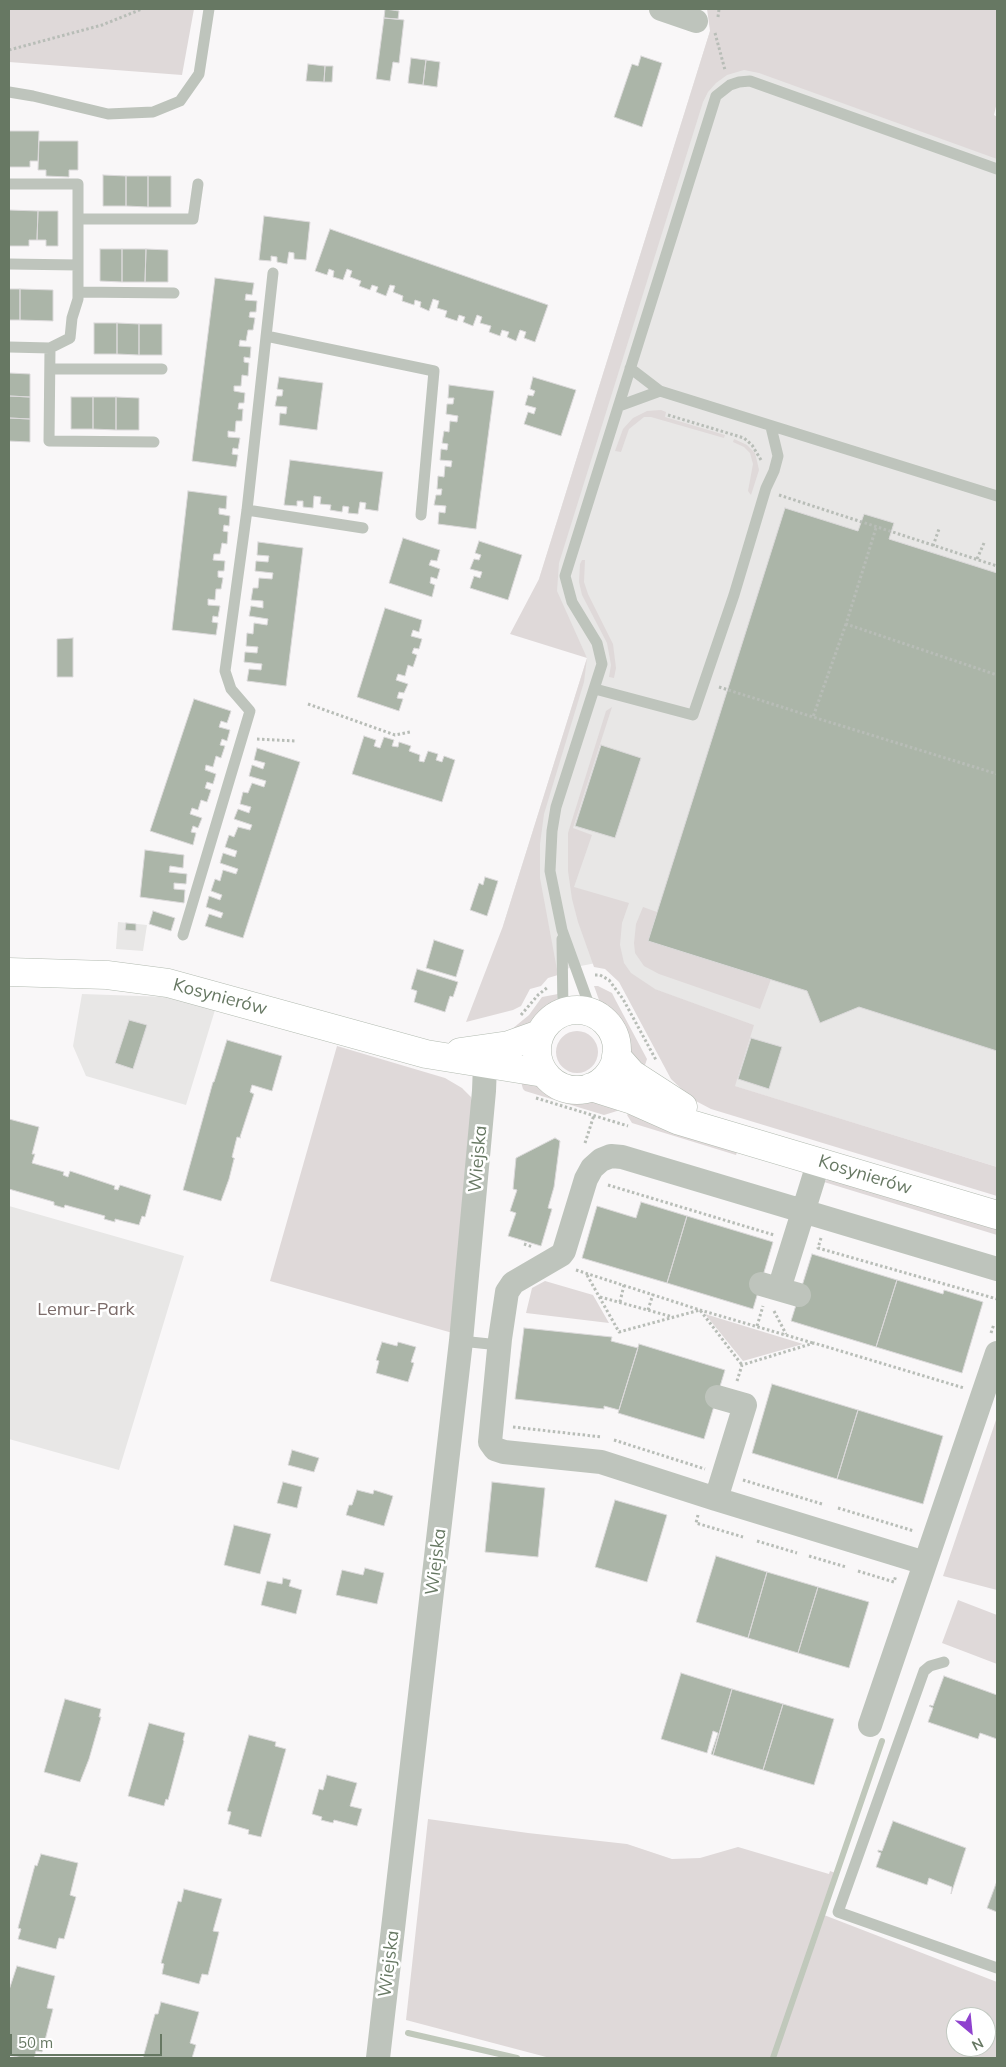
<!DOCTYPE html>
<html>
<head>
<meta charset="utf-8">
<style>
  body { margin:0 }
  #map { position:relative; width:1006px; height:2067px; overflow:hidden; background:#f9f7f8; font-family:Mulish,sans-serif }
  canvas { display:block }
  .frame { position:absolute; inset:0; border:10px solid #677863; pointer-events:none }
  .north { position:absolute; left:946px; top:2007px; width:50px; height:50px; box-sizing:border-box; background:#fff; border:1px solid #c2c9c1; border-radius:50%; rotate:152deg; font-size:14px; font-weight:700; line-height:20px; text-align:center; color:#677863 }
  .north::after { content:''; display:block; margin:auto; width:18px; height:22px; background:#8f42ce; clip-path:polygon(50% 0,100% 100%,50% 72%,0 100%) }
  .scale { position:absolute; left:10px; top:2034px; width:152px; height:22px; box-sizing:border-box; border:2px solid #677863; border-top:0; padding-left:6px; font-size:15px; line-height:18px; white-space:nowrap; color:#677863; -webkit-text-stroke:4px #fff; paint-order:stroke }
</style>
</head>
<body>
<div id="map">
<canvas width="1006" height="2067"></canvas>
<div class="frame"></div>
<div class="north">N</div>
<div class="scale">50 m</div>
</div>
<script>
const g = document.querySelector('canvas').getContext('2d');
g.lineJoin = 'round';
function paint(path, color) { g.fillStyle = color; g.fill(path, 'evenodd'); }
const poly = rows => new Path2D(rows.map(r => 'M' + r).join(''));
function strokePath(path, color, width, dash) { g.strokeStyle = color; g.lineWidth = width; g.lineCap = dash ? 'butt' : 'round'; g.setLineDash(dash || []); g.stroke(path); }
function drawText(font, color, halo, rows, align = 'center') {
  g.font = font + ' Mulish,sans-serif'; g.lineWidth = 5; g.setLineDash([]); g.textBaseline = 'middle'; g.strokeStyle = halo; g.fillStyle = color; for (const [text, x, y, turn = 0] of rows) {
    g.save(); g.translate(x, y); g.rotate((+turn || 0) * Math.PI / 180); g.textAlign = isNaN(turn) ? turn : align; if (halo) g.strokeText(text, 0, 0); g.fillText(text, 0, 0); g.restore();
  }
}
paint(poly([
  [710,31,997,139,997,1167,734,1086,753,1025,632,981,596,963,545,973,503,926,587,658,539,579],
  [118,922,147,925,143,951,116,949],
  [82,994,169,997,215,1010,186,1105,86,1076,73,1046],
  [9,1206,184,1256,119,1470,9,1439]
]), '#e8e7e6');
paint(poly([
  [9,9,194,9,182,75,9,62],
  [707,9,997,9,997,102,994,115,997,117,997,159,759,73,744,70,727,75,716,83,708,92,703,102,559,563,557,591,587,658,584,682,544,814,540,844,540,878,558,975,548,978,541,986,530,989,521,1006,513,1010,466,1022,503,926,587,658,510,634,539,579,710,31],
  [661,410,666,412,665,417,725,435,724,438,651,417,644,417,629,429,621,452,615,451,623,429,633,418,647,411],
  [734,439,747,445,755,453,757,461,759,470,751,495,748,491,753,464,750,453,744,447,733,442],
  [582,560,585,560,584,582,588,594,613,644,616,668,614,678,609,677,611,665,607,643,582,595,579,582,580,564],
  [612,707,573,828,592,835,574,887,629,903,622,923,620,945,624,963,631,973,655,989,754,1025,735,1086,997,1167,997,1196,711,1109,692,1099,671,1079,619,982,605,969,594,967,578,922,572,899,568,871,568,833,606,711],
  [643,907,657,912,648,941,771,979,760,1009,659,974,644,966,635,953,634,943,636,924],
  [594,986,598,986,612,993,616,1001,647,1059,642,1074,627,1053,618,1025,603,1011],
  [558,994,554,1010,540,1022,514,1038,512,1029,529,1015,542,997],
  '556 1052a21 21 0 1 1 42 0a21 21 0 1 1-42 0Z',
  [337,1046,445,1078,462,1088,471,1097,475,1121,456,1334,270,1281],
  [519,1075,540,1082,558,1096,568,1099,589,1097,621,1105,617,1111,604,1115,525,1091,523,1089],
  [632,1109,739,1147,736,1155,632,1123,627,1115],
  [828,1179,997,1226,997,1235,824,1182],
  [545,1281,593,1295,609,1323,526,1313,532,1288],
  [705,1314,803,1344,743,1361],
  [997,1417,997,1590,943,1576],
  [958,1600,997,1615,997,1664,942,1643],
  [428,1819,528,1833,627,1844,672,1859,700,1858,738,1847,829,1874,830,1871,838,1874,824,1915,997,1982,997,2058,550,2058,406,2020],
  [956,2017,986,2017,986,2047,956,2047]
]), '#dfd9d9');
strokePath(poly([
  [408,2033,517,2058],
  [773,2058,882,1741]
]), '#c0c8bb', 6);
const building = poly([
  [385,9,399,11,398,19,384,18,385,9],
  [384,18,404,20,399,63,393,62,390,81,376,79,384,18],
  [641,56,662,63,642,127,614,117,632,64,638,66,641,56],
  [411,58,426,60,423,85,408,83,411,58],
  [426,60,440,62,437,87,423,85,426,60],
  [308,64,325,66,324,82,306,81,308,64],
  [325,66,333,66,332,82,324,82,325,66],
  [9,131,39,131,38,161,30,161,30,167,9,167,9,131],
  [39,141,78,141,78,170,69,170,69,177,46,176,46,170,38,170,39,141],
  [103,175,126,176,126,206,103,206,103,175],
  [126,176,148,176,148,207,126,206,126,176],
  [148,176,171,176,171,207,148,207,148,176],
  [9,210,38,211,37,240,29,240,29,246,9,246,9,210],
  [38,211,58,211,58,246,46,246,46,240,37,240,38,211],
  [264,216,310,222,306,260,294,259,294,253,289,252,287,264,277,262,277,257,271,256,271,261,259,260,264,216],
  [330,229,548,305,535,342,524,338,526,332,520,330,516,341,507,337,509,332,502,330,500,336,489,332,491,326,480,323,482,317,477,315,473,326,463,322,465,317,459,315,457,321,445,317,447,311,437,308,439,301,433,299,429,311,420,307,421,302,415,300,414,305,402,301,403,296,393,292,395,286,390,285,386,296,376,292,378,287,372,285,370,290,359,286,361,281,350,277,352,271,347,269,343,280,333,277,334,271,329,269,327,275,315,271,330,229],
  [100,249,122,249,122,282,100,281,100,249],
  [122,249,146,249,145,282,122,282,122,249],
  [146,249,168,250,168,282,145,282,146,249],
  [215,278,254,283,252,295,246,294,245,300,257,301,256,312,250,312,249,317,255,318,253,330,248,330,246,341,240,340,239,346,251,347,250,358,244,357,244,362,249,363,248,376,242,375,241,386,234,386,234,391,245,393,244,403,239,403,238,409,243,409,242,421,236,421,235,432,228,431,228,437,240,438,238,449,233,448,232,454,238,455,236,467,192,461,215,278],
  [9,289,20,289,20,320,9,320,9,289],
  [20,289,53,290,53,321,20,320,20,289],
  [94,323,117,323,117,354,94,354,94,323],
  [117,323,139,324,139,355,117,354,117,323],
  [139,324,162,324,162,355,139,355,139,324],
  [9,373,30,374,30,397,9,396,9,373],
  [279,377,323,383,317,430,279,425,280,413,286,414,287,407,275,406,277,396,282,396,283,390,277,389,279,377],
  [533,377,576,390,561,436,524,424,528,412,534,414,536,408,525,405,528,395,533,396,535,391,530,389,533,377],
  [449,385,494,391,476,529,438,524,439,512,445,513,446,506,434,505,436,495,441,495,442,489,437,489,438,476,444,477,445,466,451,467,452,461,440,460,441,449,447,450,448,444,442,443,444,431,449,432,450,421,457,422,458,416,446,414,447,404,453,404,454,398,448,398,449,385],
  [9,396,30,397,30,419,9,418,9,396],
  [71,397,93,397,93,429,71,429,71,397],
  [93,397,116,397,116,430,93,429,93,397],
  [116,397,139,398,139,430,116,430,116,397],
  [9,418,30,419,30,442,9,441,9,418],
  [290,460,383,472,378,511,365,509,366,503,360,502,358,514,348,513,349,507,343,506,342,512,330,510,331,505,320,504,321,497,314,496,313,508,303,507,303,501,297,501,297,506,284,505,290,460],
  [188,491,227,496,226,509,219,508,219,514,230,516,229,526,224,525,223,531,228,532,227,544,222,543,220,554,214,554,213,560,225,561,224,571,218,571,218,577,223,578,221,589,216,589,215,600,208,599,208,605,220,606,218,617,213,616,212,622,218,623,216,635,172,630,188,491],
  [785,508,858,531,864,514,894,523,889,539,997,573,997,1051,859,1007,820,1023,807,991,648,941,785,508],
  [403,538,440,550,437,561,431,560,429,565,440,569,437,579,431,577,430,583,435,585,432,597,389,583,403,538],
  [479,541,522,555,508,600,470,588,474,576,480,578,482,572,470,569,474,559,479,560,481,555,475,553,479,541],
  [258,542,303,548,286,686,247,681,249,669,261,670,262,664,244,662,245,652,257,653,258,647,246,646,247,633,253,634,254,623,267,625,268,619,249,616,251,606,263,608,263,601,251,600,253,588,258,588,259,578,272,579,273,573,255,571,256,561,268,562,269,556,257,555,258,542],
  [385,608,422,620,419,632,413,630,411,636,422,639,419,649,414,648,412,653,417,655,413,667,408,665,405,676,398,674,396,680,408,684,404,693,399,692,397,698,403,699,399,711,357,697,385,608],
  [73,638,73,677,57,677,57,639,73,638],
  [194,699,231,711,227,723,221,721,219,727,230,730,227,741,222,739,220,745,225,746,221,758,216,756,213,767,206,765,205,770,216,774,213,784,207,782,205,788,211,790,207,802,201,800,198,810,192,808,190,814,202,818,198,828,193,826,191,832,196,833,193,845,150,831,194,699],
  [364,736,376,740,374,746,380,748,384,737,394,740,392,746,398,747,399,742,411,746,409,751,420,755,419,761,424,762,428,751,438,754,436,760,442,762,444,756,455,760,442,802,352,774,364,736],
  [601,745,641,758,615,838,575,826,601,745],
  [257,748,300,762,243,938,205,926,209,914,221,918,223,913,206,907,209,896,220,900,222,895,211,891,215,879,220,881,223,870,236,874,238,869,220,863,223,853,235,857,237,851,225,847,229,835,234,837,238,827,250,830,252,825,234,819,238,809,249,813,251,807,240,804,243,792,248,793,252,783,264,787,266,781,249,776,252,765,263,769,265,763,254,760,257,748],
  [145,850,184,855,183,868,170,866,169,872,187,874,186,884,174,883,174,889,185,890,184,903,140,897,145,850],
  [485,877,498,881,487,916,470,910,479,883,483,885,485,877],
  [153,911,175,918,171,931,149,924,153,911],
  [126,923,136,924,136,931,125,930,126,923],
  [434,940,464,950,456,977,426,968,434,940],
  [417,969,458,982,453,997,450,996,445,1012,414,1002,417,991,411,989,417,969],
  [129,1020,147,1025,133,1069,115,1063,129,1020],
  [751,1038,782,1047,769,1089,738,1079,751,1038],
  [227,1040,282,1056,272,1091,252,1085,250,1092,254,1094,240,1137,241,1138,237,1137,232,1157,235,1159,234,1159,229,1179,221,1201,183,1190,213,1082,214,1082,227,1040],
  [9,1119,39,1127,32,1154,35,1154,32,1163,64,1172,63,1175,68,1177,70,1171,115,1186,114,1189,118,1190,120,1185,151,1195,145,1217,142,1216,139,1225,115,1219,115,1222,104,1219,105,1216,65,1205,64,1208,54,1205,54,1202,9,1189,9,1119],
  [555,1138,560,1141,554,1187,548,1208,552,1209,541,1246,508,1236,516,1213,510,1211,517,1190,513,1189,516,1158,555,1138],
  [641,1202,687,1216,667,1283,582,1258,597,1206,636,1218,641,1202],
  [687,1216,773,1242,753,1309,667,1283,687,1216],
  [812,1254,897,1280,876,1347,791,1321,812,1254],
  [897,1280,943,1294,944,1290,983,1302,962,1373,876,1347,897,1280],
  [524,1328,612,1337,611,1341,638,1348,619,1410,604,1406,604,1409,515,1399,524,1328],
  [382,1342,397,1346,398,1342,416,1347,411,1362,414,1363,408,1382,376,1373,379,1361,376,1360,382,1342],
  [639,1344,725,1370,704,1439,618,1413,639,1344],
  [772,1384,858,1410,837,1479,752,1453,772,1384],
  [858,1410,943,1436,923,1504,837,1479,858,1410],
  [292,1450,319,1458,314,1472,288,1465,292,1450],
  [283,1482,302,1487,297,1508,277,1503,283,1482],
  [492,1482,545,1488,538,1557,485,1552,492,1482],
  [357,1490,373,1494,374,1490,393,1496,384,1526,346,1515,349,1505,352,1505,357,1490],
  [615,1500,667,1515,647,1582,595,1567,615,1500],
  [234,1525,271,1534,260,1574,224,1565,234,1525],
  [716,1556,767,1572,748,1638,696,1622,716,1556],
  [365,1568,384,1573,377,1604,336,1595,342,1570,363,1575,365,1568],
  [767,1572,818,1587,798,1653,748,1638,767,1572],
  [283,1578,291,1580,289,1586,302,1590,296,1614,261,1605,267,1581,282,1584,283,1578],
  [818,1587,869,1602,849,1668,798,1653,818,1587],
  [681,1673,732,1689,713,1755,711,1754,718,1733,713,1731,707,1753,661,1739,681,1673],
  [944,1676,997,1695,997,1739,980,1733,978,1739,928,1722,933,1708,929,1706,930,1705,933,1706,944,1676],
  [732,1689,783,1704,763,1770,713,1755,732,1689],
  [65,1699,101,1709,99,1717,101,1717,89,1759,80,1782,44,1772,65,1699],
  [783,1704,834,1719,814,1785,763,1770,783,1704],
  [149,1723,185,1733,183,1740,184,1741,168,1800,166,1799,164,1806,128,1796,149,1723],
  [249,1735,276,1742,275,1746,286,1749,261,1837,248,1834,249,1830,228,1824,231,1812,227,1811,249,1735],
  [327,1775,357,1783,350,1806,362,1809,357,1826,334,1820,333,1823,321,1820,322,1817,312,1814,319,1789,323,1790,327,1775],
  [893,1821,966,1848,951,1894,952,1887,929,1878,927,1885,876,1867,881,1853,878,1852,878,1850,882,1851,893,1821],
  [41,1854,78,1863,70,1895,76,1897,64,1939,59,1938,56,1949,18,1939,21,1929,18,1928,35,1865,37,1866,41,1854],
  [997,1881,997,1912,987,1908,997,1881],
  [184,1889,222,1899,213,1931,219,1932,208,1975,202,1974,199,1984,162,1974,164,1964,161,1963,178,1901,181,1902,184,1889],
  [17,1966,55,1976,47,2008,53,2009,42,2052,36,2051,34,2058,22,2058,9,2055,9,1990,17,1966],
  [161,2002,199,2012,190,2043,196,2045,192,2058,143,2058,155,2014,158,2014,161,2002]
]);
paint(building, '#abb5a8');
strokePath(building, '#dbd9da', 1);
const secondary = poly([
  [9,972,107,975,168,983,426,1054,544,1073],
  '537 1050a40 40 0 1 1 80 0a40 40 0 1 1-80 0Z',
  [460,1052,509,1045,540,1034],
  [616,1056,632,1074,683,1107],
  [591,1087,632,1100,677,1120,997,1215]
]);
strokePath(secondary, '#b3bbb1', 29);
strokePath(poly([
  [718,17,719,9],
  [715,33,725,70],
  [9,50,102,25,142,9],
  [668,415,744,438,752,445,761,460],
  [779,495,997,566],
  [876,528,846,624,997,675],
  [933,546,939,529],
  [977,559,984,543],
  [846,624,813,717,997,774],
  [719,687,813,717],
  [308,704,395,735,410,732],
  [257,739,296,741],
  [595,975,600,975,609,980,623,999,656,1060],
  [521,1015,538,995,548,987],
  [536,1098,628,1126],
  [585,1143,594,1115],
  [608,1185,774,1235],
  [821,1238,818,1248,997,1299],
  [524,1244,533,1247],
  [576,1270,700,1310,813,1343],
  [587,1275,619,1332,700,1310,742,1365],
  [600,1297,673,1317],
  [620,1302,624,1285],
  [648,1310,653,1294],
  [774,1311,786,1334],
  [757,1326,763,1306],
  [991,1333,994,1324],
  [737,1381,742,1365,814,1343,964,1388],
  [513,1427,602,1437],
  [614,1440,705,1469],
  [743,1480,822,1504],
  [838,1508,914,1531],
  [698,1515,696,1523,743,1537],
  [757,1541,797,1553],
  [809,1556,846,1567],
  [858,1571,894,1582,896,1575]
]), '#b8bdb7', 3, [2.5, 2.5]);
strokePath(poly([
  [9,92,33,96,108,114,153,112,180,101,199,74,209,9],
  [9,184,78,184,78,299,72,318,70,338,50,348,9,347],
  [78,219,193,219,198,184],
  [9,264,78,265],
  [78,292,174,293],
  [266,336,434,371,421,515],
  [50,348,49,441,154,442],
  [630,368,660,391,997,496],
  [50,369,162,369],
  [619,406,660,391],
  [247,510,363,528],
  [595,689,693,715,734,595,766,488,774,471,778,456,771,427],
  [183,935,250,711,231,689,225,671,247,510,273,273],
  [562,939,563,1012],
  [592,1013,562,930,550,871,552,831,556,807,602,664,597,643,572,602,565,576,716,96,730,85,739,82,750,81,997,169],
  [461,1341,499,1345],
  [944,1662,930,1666,924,1671,838,1912,997,1968]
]), '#bec4bc', 11);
strokePath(poly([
  [661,9,696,21],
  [761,1284,799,1295],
  [779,1289,819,1161],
  [717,1397,745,1405,716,1499,925,1563],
  [716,1499,601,1462,504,1452,495,1449,490,1442,500,1339,507,1292,513,1283,561,1255,564,1251,586,1179,592,1168,601,1160,611,1156,622,1157,997,1269],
  [870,1725,997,1353],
  [378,2058,461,1341,484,1091,485,1065]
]), '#bec4bc', 24);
strokePath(secondary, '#fff', 28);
drawText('18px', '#677863', '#fff', [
  ["Kosynierów",220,997,15],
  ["Wiejska",478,1159,-85],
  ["Kosynierów",865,1175,17],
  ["Wiejska",436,1562,-83],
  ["Wiejska",389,1964,-83]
]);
drawText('18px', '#7c6c6a', '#fff', [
  ["Lemur-Park",86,1310]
]);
</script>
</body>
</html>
